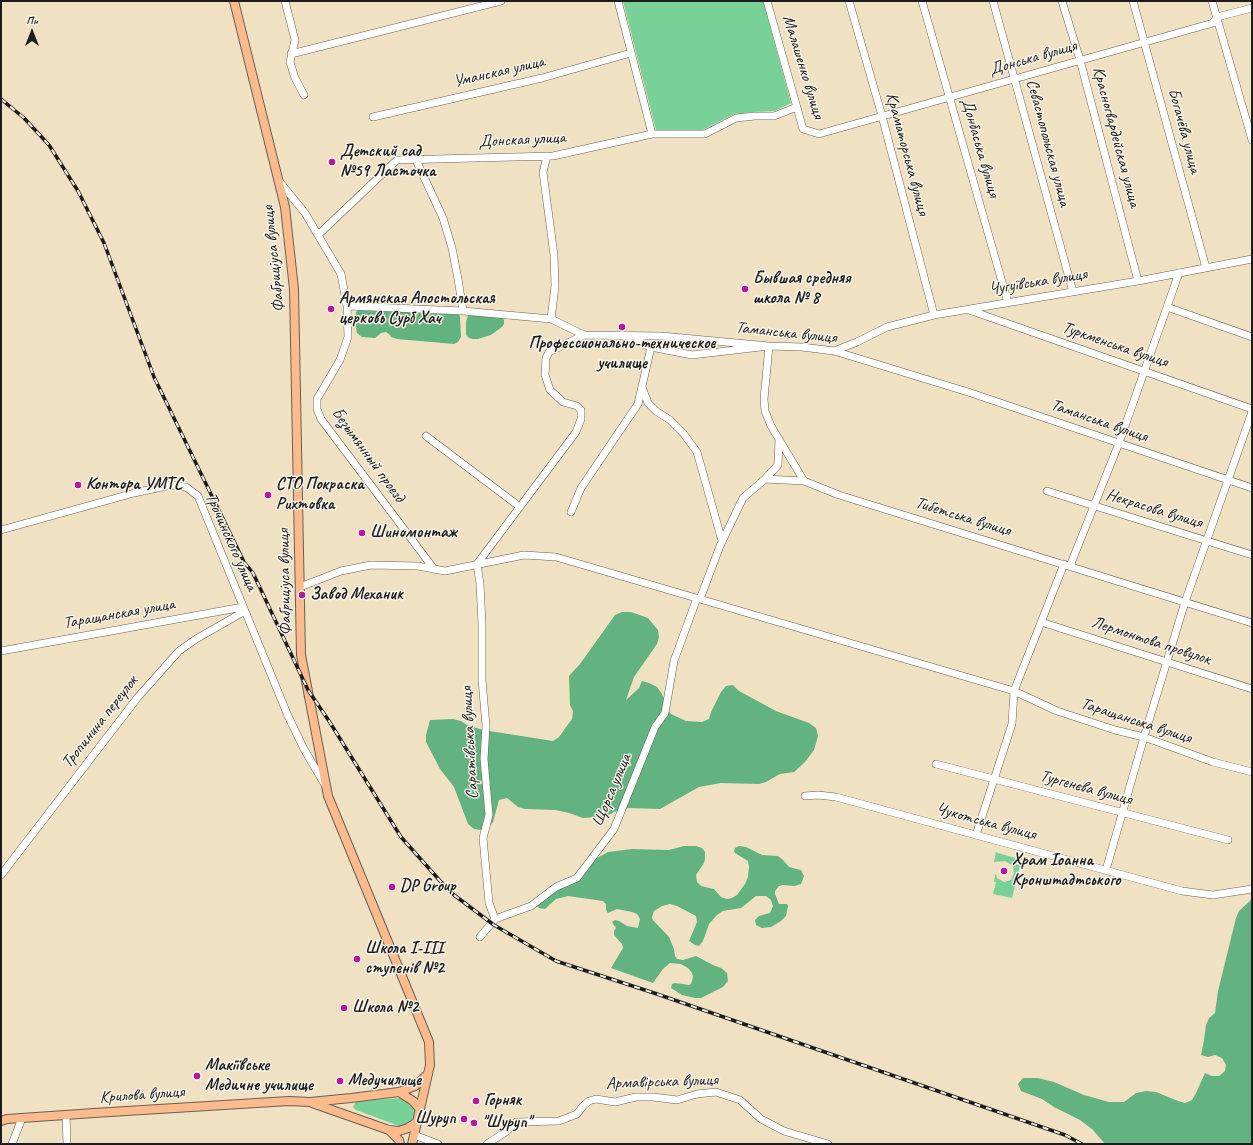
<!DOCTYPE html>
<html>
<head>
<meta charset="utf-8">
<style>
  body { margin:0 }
  #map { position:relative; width:1253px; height:1145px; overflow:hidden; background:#f0e1c3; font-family:Caveat,sans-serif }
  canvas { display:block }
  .frame { position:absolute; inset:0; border:2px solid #1c1c1c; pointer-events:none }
  .north { position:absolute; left:12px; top:12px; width:40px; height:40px; -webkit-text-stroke:3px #f7f3e8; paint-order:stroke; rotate:0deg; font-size:11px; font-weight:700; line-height:16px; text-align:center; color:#1c1c1c }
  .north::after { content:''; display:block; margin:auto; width:14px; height:18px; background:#1c1c1c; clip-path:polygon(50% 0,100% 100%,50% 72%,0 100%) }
</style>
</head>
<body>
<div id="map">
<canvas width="1253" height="1145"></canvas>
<div class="frame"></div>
<div class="north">Пн</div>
</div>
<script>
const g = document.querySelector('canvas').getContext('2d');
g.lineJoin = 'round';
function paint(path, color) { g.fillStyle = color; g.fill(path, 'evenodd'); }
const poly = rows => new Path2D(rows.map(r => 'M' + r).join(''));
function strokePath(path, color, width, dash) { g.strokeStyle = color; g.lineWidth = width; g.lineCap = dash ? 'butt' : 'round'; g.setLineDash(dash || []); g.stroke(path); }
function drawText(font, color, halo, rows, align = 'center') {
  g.font = font + ' Caveat,sans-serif'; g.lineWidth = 3; g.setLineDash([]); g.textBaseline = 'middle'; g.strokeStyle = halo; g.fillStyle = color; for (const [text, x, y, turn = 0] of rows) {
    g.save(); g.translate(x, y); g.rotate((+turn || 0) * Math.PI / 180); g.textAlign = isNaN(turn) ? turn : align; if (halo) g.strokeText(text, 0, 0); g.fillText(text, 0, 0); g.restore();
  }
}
paint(poly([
  [623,1,763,1,791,103,775,111,753,112,734,114,703,130,656,130],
  [996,852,998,853,1019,859,1022,858,1012,898,993,894,996,882,994,882,995,875,996,874,997,878,1004,882,1011,880,1014,873,1013,866,1005,861,994,862],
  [404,1098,415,1108,415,1114,412,1121,405,1126,399,1126,356,1110,353,1107,356,1101]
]), '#78d197');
paint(poly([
  [359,310,459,314,460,317,461,337,458,342,454,344,397,339,391,337,390,335,386,332,381,333,375,338,362,337,357,333,355,322,356,312],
  [473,314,478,316,502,317,504,320,504,324,502,327,491,335,478,339,473,339,469,338,466,335,466,321,468,316],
  [622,612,631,612,648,618,658,630,659,637,657,644,634,677,626,700,639,688,642,681,649,683,657,687,662,694,667,708,671,714,686,721,702,722,709,719,711,712,721,692,726,686,733,685,739,691,776,711,809,723,816,728,818,736,814,750,805,762,794,772,780,774,766,782,759,784,721,783,699,787,660,809,628,808,614,812,607,816,583,818,569,813,555,810,525,809,518,807,507,798,499,800,493,822,488,828,481,830,474,829,468,824,454,787,440,769,426,742,426,735,430,720,453,719,461,721,467,725,483,730,553,741,559,737,572,719,573,711,570,705,569,676,580,664,615,615],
  [684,846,696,846,702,848,705,852,705,859,704,863,696,875,697,882,701,886,714,889,721,897,727,899,732,898,737,895,745,884,748,877,749,867,748,861,735,853,734,851,735,848,739,846,746,847,762,855,778,856,783,860,789,867,801,870,804,876,801,884,794,886,783,885,779,886,775,891,775,894,779,904,787,904,788,906,786,916,781,921,771,927,762,928,756,925,755,920,759,916,770,913,773,906,771,900,766,896,756,896,741,908,723,911,717,915,709,924,703,941,699,946,695,945,689,941,697,922,696,916,677,906,670,904,662,906,654,911,652,917,653,920,669,937,674,949,675,956,677,959,683,960,696,956,713,965,721,968,727,973,728,981,723,987,701,998,695,998,682,995,671,988,672,984,675,983,689,985,691,984,693,977,692,973,688,968,681,964,670,963,663,969,653,983,611,968,623,948,622,944,614,935,614,931,616,928,612,922,615,920,619,921,627,926,638,928,640,919,637,914,632,912,617,909,608,913,606,910,606,904,603,901,568,896,556,899,545,909,539,908,537,906,557,890,578,881,597,858,608,852,632,849,669,850],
  [1252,899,1252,1144,1105,1144,1092,1129,1080,1120,1054,1107,1042,1099,1021,1091,1018,1084,1023,1078,1038,1078,1054,1082,1084,1095,1109,1102,1124,1102,1136,1093,1146,1091,1156,1092,1178,1101,1185,1103,1192,1100,1196,1093,1205,1073,1212,1076,1219,1076,1225,1071,1226,1065,1222,1058,1215,1055,1208,1057,1201,1055,1204,1040,1206,1025,1209,1018,1215,1013,1218,991,1236,918,1239,911]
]), '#62b380');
const minor = poly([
  [285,1,295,40,290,62,295,78,304,95],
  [618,1,652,134],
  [767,1,803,129,819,134,1213,23,1217,17,1252,8],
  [849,1,882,116,934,315],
  [922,1,1008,303],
  [993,1,1073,292],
  [1062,1,1080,60,1138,281],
  [1133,1,1206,268],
  [1212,1,1252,140],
  [291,54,501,1],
  [373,117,542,78,631,53],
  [547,156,543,172,554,255,555,286,551,319],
  [416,160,443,218,452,248,458,279,463,311],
  [279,181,305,213,341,274,347,306,348,337,340,360,317,399,317,409,321,419,434,569],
  [318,235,397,160,553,156,652,134,705,134,736,118,755,116,774,116,797,107],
  [347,306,463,311,551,319,584,335,661,336,769,346,802,347,834,351,968,392,1252,488],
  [1167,307,1252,337],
  [969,310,1252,409],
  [628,337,651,347,692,355,769,346,764,399,765,411,771,426,804,481,839,495,1252,623],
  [834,351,857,342,887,327,934,315,1138,281,1252,259],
  [642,387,648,403,656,411,670,420,683,433,697,452,722,541],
  [426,436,520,507],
  [765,479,778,465,779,440],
  [1047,491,1252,555],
  [571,512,581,488,638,404,651,347],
  [1,530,134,493,171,485,186,487,198,496,288,716,304,749,325,785],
  [1070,566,1119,443,1179,273],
  [300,587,341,571,371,565,418,566,445,571,524,555,556,557,1014,691,1057,711,1115,730,1144,737,1213,762,1252,772],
  [700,599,720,546,743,498,765,479,804,481],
  [1041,622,1252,689],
  [1,651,243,607],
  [936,764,1228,840],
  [805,796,818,795,836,797,1182,891,1213,895,1252,889],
  [976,835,1012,724,1014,691,1064,564],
  [1106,870,1144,737,1185,602,1252,412],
  [1,875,138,697,179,651,196,639,245,611],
  [495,919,489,903,483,838,489,815,484,759,486,726,482,680,482,624,480,584,477,564,576,432,581,419,581,410,577,406,563,402,550,390,545,375,546,358,549,352,584,335],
  [480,937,495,919,531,906,556,887,577,878,614,829,655,727,665,713,674,661,697,598],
  [66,1115,67,1144],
  [414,1135,438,1144],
  [12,1144,22,1118],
  [487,1144,507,1131,516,1122,559,1121,577,1114,583,1106,589,1101,596,1099,615,1102,636,1097,653,1097,677,1100,697,1094,716,1092,740,1100,761,1119,784,1131,828,1144]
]);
const major = poly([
  [234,1,285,207,294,289,301,655,328,796,429,1042,430,1065,412,1144],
  [399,1092,413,1101,420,1109],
  [312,1103,389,1130,399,1131,408,1128,416,1123],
  [1,1121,7,1119,94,1113,289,1101,310,1102,351,1098,399,1092,415,1086,427,1075],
  [389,1130,399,1140,400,1144]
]);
strokePath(minor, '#666156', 8);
strokePath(major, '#666156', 10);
strokePath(minor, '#fff', 7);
strokePath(major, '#fcba8d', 8);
const rail = poly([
  [1,99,24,118,49,145,78,191,104,243,154,377,244,562,253,573,308,690,329,721,401,837,450,892,494,925,556,961,654,993,1065,1135,1082,1144]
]);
strokePath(rail, '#1c1c1c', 3.5);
strokePath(rail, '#f7f3e8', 2, [6]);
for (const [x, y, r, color] of [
  [332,162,4,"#b5179e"],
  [745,289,4,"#b5179e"],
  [331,309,4,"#b5179e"],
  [622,327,4,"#b5179e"],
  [78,485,4,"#b5179e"],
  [268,495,4,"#b5179e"],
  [362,533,4,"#b5179e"],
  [302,595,4,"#b5179e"],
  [1004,871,4,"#b5179e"],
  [392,887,4,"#b5179e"],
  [357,959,4,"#b5179e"],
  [344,1008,4,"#b5179e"],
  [197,1076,4,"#b5179e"],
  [340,1081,4,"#b5179e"],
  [476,1101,4,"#b5179e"],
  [464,1119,4,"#b5179e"],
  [474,1123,4,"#b5179e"]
]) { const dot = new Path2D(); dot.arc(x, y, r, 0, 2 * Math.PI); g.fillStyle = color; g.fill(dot); strokePath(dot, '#f7f3e8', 1.5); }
drawText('17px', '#1c1c1c', '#f7f3e8', [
  ["Донська вулиця",1033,58,-16],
  ["Малашенко вулиця",803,67,73],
  ["Уманская улица",499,72,-13],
  ["Богачёва улица",1184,131,75],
  ["Красногвардейская улица",1116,137,75],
  ["Донская улица",522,140,-3],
  ["Севастопольская улица",1048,143,75],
  ["Донбаська вулиця",980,148,74],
  ["Краматорська вулиця",907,154,75],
  ["Фабриціуса вулиця",274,259,-96],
  ["Чугуївська вулиця",1038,282,-9],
  ["Таманська вулиця",786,333,6],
  ["Туркменська вулиця",1115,345,19],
  ["Таманська вулиця",1099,421,19],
  ["Безымянный проезд",368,455,54],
  ["Некрасова вулиця",1154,509,17],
  ["Тибетська вулиця",963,517,17],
  ["Трочинского улица",231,542,66],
  ["Фабриціуса вулиця",285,582,-91],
  ["Таращанская улица",119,614,-10],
  ["Лермонтова провулок",1151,641,18],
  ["Таращанська вулиця",1136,721,18],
  ["Тропинина переулок",100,722,-52],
  ["Саратівська вулиця",470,743,-93],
  ["Тургенєва вулиця",1086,788,15],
  ["Щорса улица",612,790,-67],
  ["Чукотська вулиця",986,822,15],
  ["Армавірська вулиця",662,1082,-2],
  ["Крилова вулиця",142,1095,-4]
]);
drawText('bold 17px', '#1c1c1c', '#f7f3e8', [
  ["Детский сад",340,152],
  ["№59 Ласточка",340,172],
  ["Бывшая средняя",753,279],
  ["школа № 8",753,299],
  ["Армянская Апостольская",339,299],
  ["церковь Сурб Хач",339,319],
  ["Профессионально-техническое",622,344,"center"],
  ["училище",622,364,"center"],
  ["Контора УМТС",86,485],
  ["СТО Покраска",276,485],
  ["Рихтовка",276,505],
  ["Шиномонтаж",370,533],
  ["Завод Механик",310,595],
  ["Храм Іоанна",1012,861],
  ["Кронштадтського",1012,881],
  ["DP Group",400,887],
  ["Школа I-III",365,949],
  ["ступенів №2",365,969],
  ["Школа №2",352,1008],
  ["Макіївське",205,1066],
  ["Медичне училище",205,1086],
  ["Медучилище",348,1081],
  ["Горняк",484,1101],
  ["Шуруп",456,1119,"right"],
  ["\"Шуруп\"",482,1123]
], 'left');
</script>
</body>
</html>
